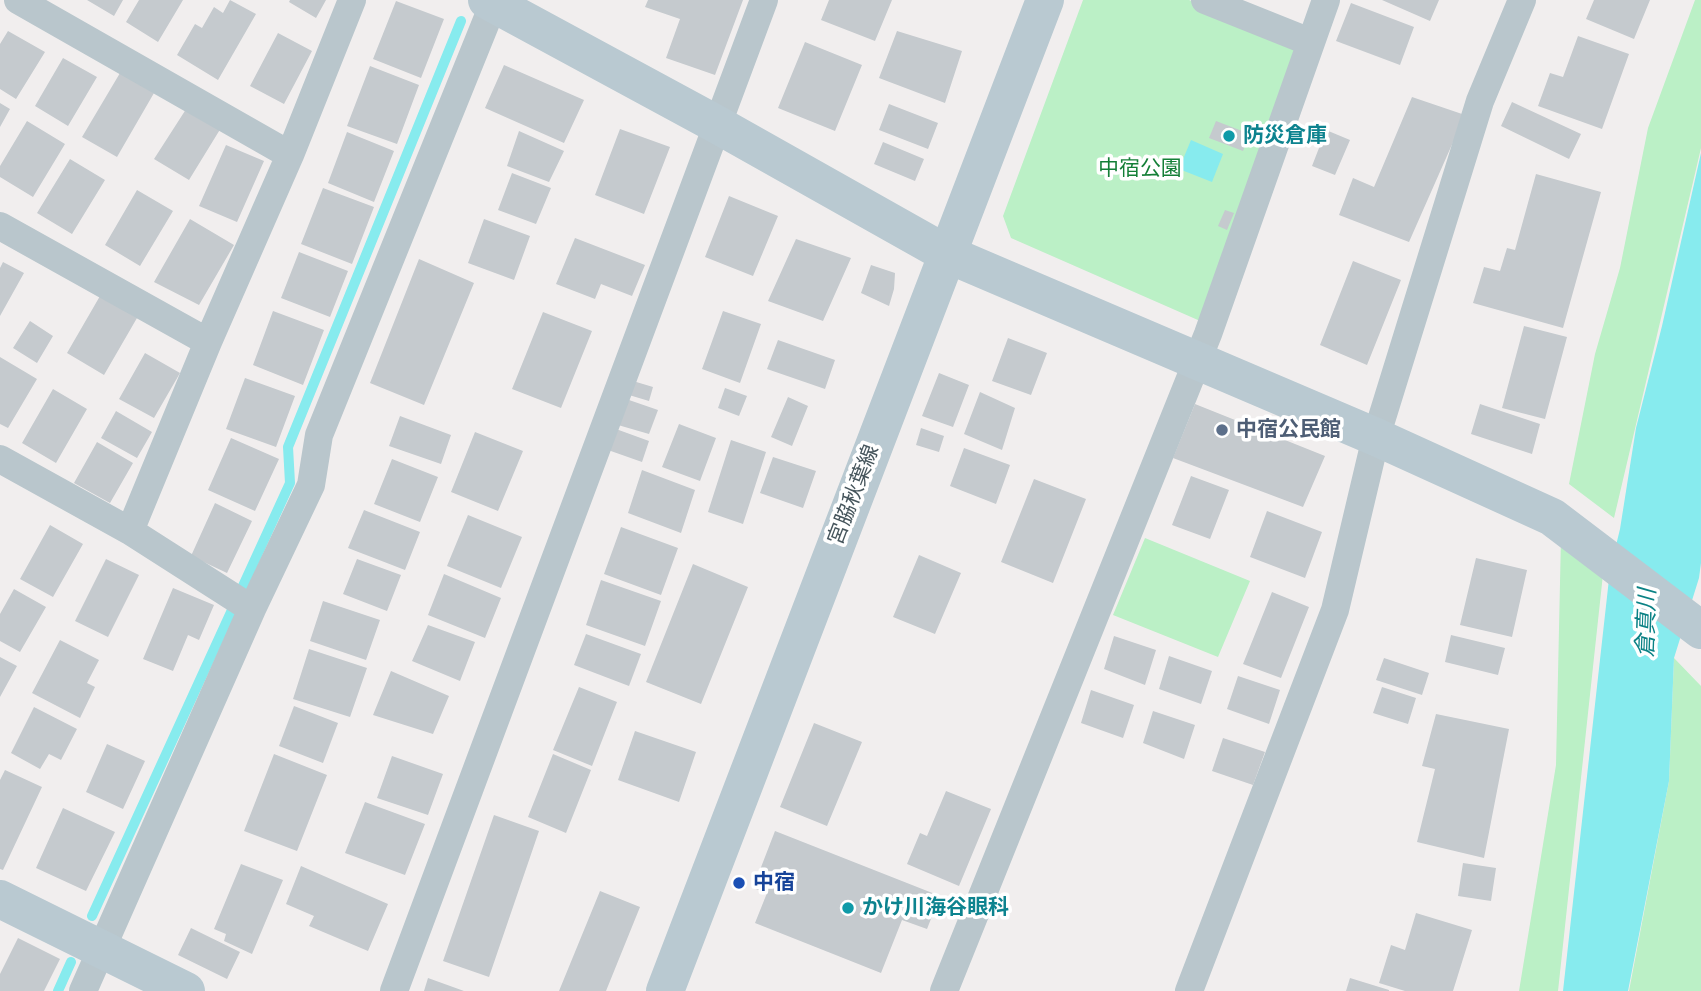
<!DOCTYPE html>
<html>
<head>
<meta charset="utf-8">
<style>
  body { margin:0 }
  canvas { display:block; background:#f1eeee }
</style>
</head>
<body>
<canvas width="1701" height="991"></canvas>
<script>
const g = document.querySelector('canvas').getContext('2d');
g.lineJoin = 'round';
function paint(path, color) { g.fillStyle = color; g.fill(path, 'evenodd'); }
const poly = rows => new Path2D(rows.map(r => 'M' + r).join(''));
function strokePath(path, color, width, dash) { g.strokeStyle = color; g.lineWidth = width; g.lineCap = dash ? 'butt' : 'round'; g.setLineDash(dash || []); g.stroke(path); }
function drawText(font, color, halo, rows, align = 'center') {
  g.font = font + ' "IBM Plex Sans","Noto Sans JP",sans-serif'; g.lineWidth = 7; g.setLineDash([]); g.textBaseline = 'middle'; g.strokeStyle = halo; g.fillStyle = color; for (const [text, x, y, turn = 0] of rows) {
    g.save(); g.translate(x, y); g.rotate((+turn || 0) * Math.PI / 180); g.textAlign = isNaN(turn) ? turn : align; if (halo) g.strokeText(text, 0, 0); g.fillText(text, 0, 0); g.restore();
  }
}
paint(poly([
  [1083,0,1189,0,1300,44,1207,324,1011,238,1003,216],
  [1695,0,1701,0,1701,148,1614,518,1569,484,1595,354,1620,268,1648,128],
  [1561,537,1604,565,1558,991,1519,991,1556,765],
  [1145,538,1250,581,1218,657,1113,615],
  [1674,658,1701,686,1701,991,1629,991,1669,781]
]), '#bbf0c6');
paint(poly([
  [1191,140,1223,154,1212,182,1179,169],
  [1701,153,1701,563,1699,578,1674,658,1669,781,1628,991,1563,991,1610,570,1620,529,1636,428,1662,326]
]), '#87ebee');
strokePath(poly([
  [92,916,290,483,288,447,461,21],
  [58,991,71,962]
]), '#87ebee', 10);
paint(poly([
  [87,0,123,0,114,16],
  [139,0,183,0,158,42,126,22],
  [230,0,256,14,218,80,177,55,195,24,202,28,214,7,223,13],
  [290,0,326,0,316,18,289,2],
  [648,0,743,0,715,75,666,58,680,19,645,7],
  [829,0,892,0,875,41,821,20],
  [1382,0,1439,0,1430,21],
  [1594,0,1650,0,1634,39,1586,19],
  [396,1,444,19,421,78,373,59],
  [1351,3,1414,27,1400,65,1336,41],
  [8,31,45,52,16,99,0,89,0,44],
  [897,31,962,51,945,103,879,78],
  [278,33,312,51,284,104,250,86],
  [1578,36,1629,54,1602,129,1538,106,1550,73,1563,77],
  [805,42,862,65,835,131,778,108],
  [63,58,97,77,68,126,35,106],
  [504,65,584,100,564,143,485,108],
  [370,66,419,85,397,144,347,126],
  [120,73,154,93,117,157,82,137],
  [1412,97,1465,115,1409,242,1339,215,1353,178,1374,187],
  [1512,102,1581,134,1569,159,1501,126],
  [0,103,10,109,0,127],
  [190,103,224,123,189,180,154,159],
  [889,104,938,123,928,149,879,130],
  [27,121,65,144,33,197,0,177,0,166],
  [1216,121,1250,134,1243,151,1209,138],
  [620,129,670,147,644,214,595,195],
  [1326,130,1350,140,1335,175,1312,166],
  [519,131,564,151,549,182,507,166],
  [347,132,394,151,374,202,328,183],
  [883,142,924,159,915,181,874,164],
  [226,145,264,161,237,222,199,206],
  [70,159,105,180,72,234,37,213],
  [512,173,551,188,536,224,498,210],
  [1536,174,1601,192,1563,328,1473,303,1484,267,1500,271,1507,248,1515,250],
  [323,188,374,207,352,264,301,244],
  [137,190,173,211,140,266,105,245],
  [729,196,778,216,753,276,705,257],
  [1225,210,1234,213,1227,230,1218,226],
  [190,219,234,245,199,305,154,282],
  [484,219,530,236,514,280,468,263],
  [575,238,645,265,632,296,601,284,595,299,556,284],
  [796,239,851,258,823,321,768,301],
  [299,252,348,271,330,317,281,298],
  [419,259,474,283,424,405,370,383],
  [1353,261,1401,280,1367,365,1320,345],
  [3,262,24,273,0,316,0,268],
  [871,265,895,273,894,289,889,306,861,293],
  [100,296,137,318,104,375,67,353],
  [273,311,324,330,303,385,253,365],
  [723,311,761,324,740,383,702,369],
  [543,312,592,331,561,408,512,389],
  [30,321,53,336,37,363,13,348],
  [1524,326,1567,337,1545,419,1502,408],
  [1008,338,1047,353,1031,395,992,381],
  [778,340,835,360,825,389,767,369],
  [145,353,180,373,154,418,119,399],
  [0,357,37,379,8,428,0,424],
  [939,373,969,385,953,427,922,416],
  [245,378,295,396,276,447,226,429],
  [633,381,653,387,649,401,629,395],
  [725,388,747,396,739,416,718,408],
  [53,389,87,409,56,463,22,443],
  [980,392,1015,408,1002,450,964,434],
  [788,397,808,406,792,446,771,437],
  [629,400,658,410,649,434,618,425],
  [1195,404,1325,456,1303,507,1173,458],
  [1480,404,1540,424,1532,454,1471,434],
  [116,411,152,432,137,458,101,438],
  [400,416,451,435,441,464,389,446],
  [679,424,716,438,700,481,662,467],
  [921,428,944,436,939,452,916,445],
  [616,429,649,441,642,462,608,450],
  [475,432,523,451,498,511,451,492],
  [231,438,279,459,255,511,208,490],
  [731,440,766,452,743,524,708,512],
  [97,442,133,463,110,503,74,483],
  [964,448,1010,465,996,504,950,486],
  [773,457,816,471,803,508,760,493],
  [392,459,438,477,420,522,374,504],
  [642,470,695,490,681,533,628,513],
  [1191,476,1229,490,1210,539,1172,525],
  [1034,479,1086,499,1053,583,1001,562],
  [215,503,252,521,227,573,191,556],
  [364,510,420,532,405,570,348,548],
  [1267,511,1322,532,1305,578,1250,557],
  [468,515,522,537,501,588,447,566],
  [50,525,83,544,53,597,20,579],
  [621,527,678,548,661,595,604,574],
  [919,555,961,573,935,634,893,617],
  [1476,558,1527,570,1512,637,1460,625],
  [106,559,139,575,108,637,75,621],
  [357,559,401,575,387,611,343,594],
  [693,564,748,587,701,704,646,682],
  [444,574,501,598,485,638,428,615],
  [601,580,661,601,645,646,586,625],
  [173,588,214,605,199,640,188,635,173,671,143,659],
  [14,589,46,607,20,652,0,641,0,614],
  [1272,592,1309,607,1281,678,1243,664],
  [323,601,380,620,366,660,310,641],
  [428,625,475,642,460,681,412,661],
  [586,634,641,654,629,686,574,665],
  [1451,635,1505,648,1498,675,1445,662],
  [1114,636,1156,650,1145,685,1104,669],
  [60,640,99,660,87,683,95,687,80,718,32,693],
  [309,649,367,668,350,717,293,699],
  [1169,656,1212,671,1201,704,1159,689],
  [0,657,17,666,0,697],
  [1384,658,1429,673,1422,695,1376,680],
  [391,671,449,696,433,734,373,715],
  [1238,676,1280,690,1269,724,1227,709],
  [579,687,617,702,592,766,553,750],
  [1382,687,1416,698,1408,724,1373,713],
  [1091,690,1134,705,1123,738,1081,723],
  [294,706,338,723,323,763,279,746],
  [34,707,77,729,61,760,49,754,40,769,11,753],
  [1153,711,1195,725,1184,759,1143,743],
  [1436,714,1509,729,1484,858,1417,842,1435,769,1422,766],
  [814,723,862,742,827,826,780,807],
  [635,731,696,752,679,802,618,780],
  [1223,738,1265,752,1253,785,1212,771],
  [107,744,145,761,123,809,86,792],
  [274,754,327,775,297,851,244,831],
  [553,754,591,770,566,833,528,817],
  [392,756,443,774,428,815,377,798],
  [5,770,42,787,3,870,0,869,0,780],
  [946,791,991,809,959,886,907,864,920,833,927,836],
  [365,802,425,824,405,875,345,853],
  [63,808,115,832,86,891,36,868],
  [494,815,539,831,489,977,443,961],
  [775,831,940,896,927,929,902,920,881,973,755,923,767,893,753,888],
  [1463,863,1496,868,1491,901,1458,896],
  [241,864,283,880,252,954,224,941,226,934,214,929],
  [301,866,388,904,368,951,309,926,314,916,286,904],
  [600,891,640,907,606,991,559,991],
  [1416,913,1472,930,1453,991,1405,991,1379,983,1391,945,1405,950],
  [191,928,240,952,227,979,178,955],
  [18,938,60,959,44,991,0,991,0,974],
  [428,978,464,991,424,991],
  [1350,978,1389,990,1389,991,1346,991]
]), '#c5cace');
strokePath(poly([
  [18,0,290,155],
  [1205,0,1310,42],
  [0,226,208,342],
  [0,459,130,531,252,609],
  [130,531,208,342,290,155,352,0],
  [83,991,252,609,311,485,319,435,495,0],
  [394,991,764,0],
  [944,991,1208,334,1326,0],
  [1189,991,1335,610,1376,437,1480,101,1522,0]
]), '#b9c6cc', 28);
strokePath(poly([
  [487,0,716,124,947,254,1376,437,1552,517,1701,630],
  [0,899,186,991],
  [665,991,1045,0]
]), '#b9c9d1', 38);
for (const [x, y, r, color] of [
  [1229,136,7,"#0f9aa8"],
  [1222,430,7,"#5c6f8a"],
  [739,883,7,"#1a4fb4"],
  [848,908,7,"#0f9aa8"]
]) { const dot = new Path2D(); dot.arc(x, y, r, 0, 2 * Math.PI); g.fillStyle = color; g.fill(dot); strokePath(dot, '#fff', 2.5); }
drawText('bold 21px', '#0d838f', '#fff', [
  ["防災倉庫",1243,136],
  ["かけ川海谷眼科",862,908]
], 'left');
drawText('21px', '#147f37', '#fff', [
  ["中宿公園",1140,169]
]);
drawText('bold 21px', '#4e5e75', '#fff', [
  ["中宿公民館",1236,430]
], 'left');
drawText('21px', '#46555c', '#fff', [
  ["宮脇秋葉線",854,495,-69]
]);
drawText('bold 21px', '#164399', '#fff', [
  ["中宿",753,883]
], 'left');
drawText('italic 23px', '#0b8285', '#fff', [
  ["倉真川",1647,623,-88]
]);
</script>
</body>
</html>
